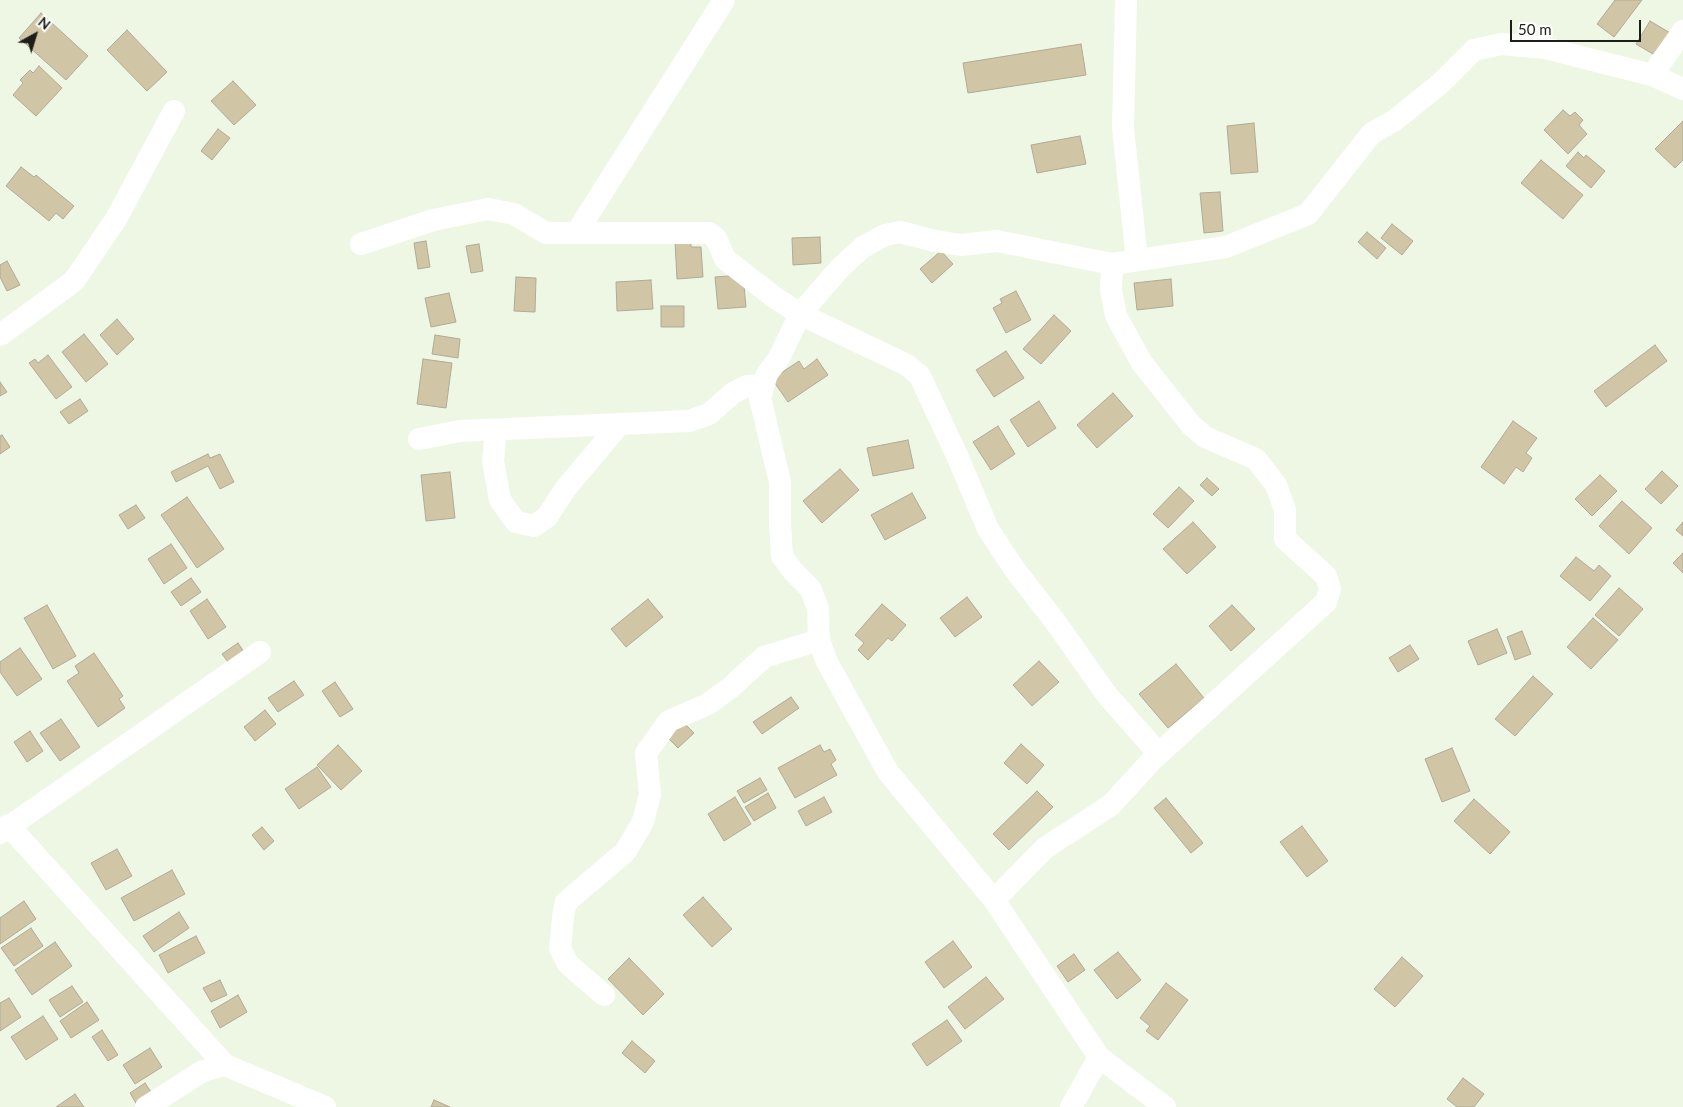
<!DOCTYPE html>
<html>
<head>
<meta charset="utf-8">
<style>
  body { margin:0 }
  #map { position:relative; width:1683px; height:1107px; overflow:hidden; background:#eef7e3; font-family:Lato,sans-serif }
  canvas { display:block }
  .north { position:absolute; left:10px; top:10px; width:50px; height:50px; -webkit-text-stroke:4px #fff; paint-order:stroke; rotate:39deg; font-size:14px; font-weight:700; line-height:20px; text-align:center; color:#1c1f18 }
  .north::after { content:''; display:block; margin:auto; width:18px; height:22px; background:#1c1f18; clip-path:polygon(50% 0,100% 100%,50% 72%,0 100%) }
  .scale { position:absolute; left:1510px; top:20px; width:131px; height:22px; box-sizing:border-box; border:2px solid #1c1f18; border-top:0; padding-left:6px; font-size:15px; line-height:18px; white-space:nowrap; color:#1c1f18; -webkit-text-stroke:4px #fff; paint-order:stroke }
</style>
</head>
<body>
<div id="map">
<canvas width="1683" height="1107"></canvas>
<div class="north">N</div>
<div class="scale">50 m</div>
</div>
<script>
const g = document.querySelector('canvas').getContext('2d');
g.lineJoin = 'round';
function paint(path, color) { g.fillStyle = color; g.fill(path, 'evenodd'); }
const poly = rows => new Path2D(rows.map(r => 'M' + r).join(''));
function strokePath(path, color, width, dash) { g.strokeStyle = color; g.lineWidth = width; g.lineCap = dash ? 'butt' : 'round'; g.setLineDash(dash || []); g.stroke(path); }
const building = poly([
  [1615,0,1642,0,1614,37,1597,24,1615,0],
  [41,13,88,56,66,80,19,38,41,13],
  [1650,21,1672,34,1658,57,1636,44,1650,21],
  [127,30,167,72,147,91,107,50,127,30],
  [1081,44,1086,75,968,93,963,63,1081,44],
  [39,66,62,88,36,116,13,95,23,83,20,80,30,70,33,73,39,66],
  [233,81,256,105,234,125,211,101,233,81],
  [1563,110,1570,116,1575,112,1583,120,1579,125,1587,134,1568,154,1544,130,1563,110],
  [1683,121,1683,160,1675,168,1655,149,1683,121],
  [1254,123,1258,172,1231,174,1227,126,1254,123],
  [218,129,230,138,212,160,201,151,218,129],
  [1080,136,1086,164,1037,173,1031,145,1080,136],
  [1578,152,1584,158,1586,155,1605,171,1591,188,1566,166,1578,152],
  [1541,160,1583,195,1563,219,1521,183,1541,160],
  [21,167,34,177,36,175,74,206,63,219,56,213,49,221,6,186,21,167],
  [1220,192,1223,231,1204,233,1200,193,1220,192],
  [1392,224,1413,241,1402,255,1381,238,1392,224],
  [1367,232,1386,248,1377,259,1358,242,1367,232],
  [820,237,821,263,793,265,792,238,820,237],
  [426,241,430,267,418,269,414,243,426,241],
  [691,241,691,247,701,247,703,277,677,279,675,242,691,241],
  [479,244,483,271,471,273,466,246,479,244],
  [941,251,953,264,932,283,920,269,941,251],
  [7,261,20,285,7,291,0,277,0,265,7,261],
  [743,275,746,307,718,309,715,277,743,275],
  [516,277,536,278,535,312,514,311,516,277],
  [1171,279,1173,306,1137,310,1134,283,1171,279],
  [651,280,653,309,617,311,616,282,651,280],
  [1016,291,1031,320,1006,333,993,308,1002,303,1000,299,1016,291],
  [449,293,456,322,431,327,425,298,449,293],
  [661,306,684,306,684,327,661,327,661,306],
  [1054,315,1071,331,1041,364,1023,349,1054,315],
  [117,319,134,339,117,355,100,335,117,319],
  [84,334,108,364,86,382,62,352,84,334],
  [435,335,460,339,458,358,432,354,435,335],
  [1655,345,1667,361,1606,407,1594,391,1655,345],
  [1006,351,1024,378,994,397,976,370,1006,351],
  [48,355,72,387,56,399,29,363,35,359,38,363,48,355],
  [423,359,452,363,446,408,417,404,423,359],
  [817,359,828,375,788,402,772,379,799,361,804,369,817,359],
  [0,382,7,392,0,396,0,382],
  [1113,393,1133,416,1097,448,1077,425,1113,393],
  [80,399,88,411,69,424,60,412,80,399],
  [1039,401,1056,428,1028,447,1010,420,1039,401],
  [1513,421,1537,438,1526,453,1532,458,1523,472,1516,467,1504,484,1481,467,1513,421],
  [998,426,1015,454,991,470,973,442,998,426],
  [2,435,10,447,0,454,0,436,2,435],
  [908,440,914,468,873,476,867,448,908,440],
  [208,454,210,458,220,454,234,482,220,489,208,466,176,482,171,472,208,454],
  [840,469,859,490,822,523,803,501,840,469],
  [1662,471,1678,486,1661,504,1645,489,1662,471],
  [450,472,455,518,426,521,421,475,450,472],
  [1600,475,1617,491,1592,516,1575,499,1600,475],
  [1207,478,1219,489,1212,496,1200,485,1207,478],
  [1179,487,1194,501,1168,528,1153,514,1179,487],
  [912,493,926,518,885,540,871,515,912,493],
  [187,497,224,549,197,568,161,515,187,497],
  [1622,501,1652,528,1629,554,1599,526,1622,501],
  [136,505,145,518,128,529,119,515,136,505],
  [1193,522,1216,547,1187,574,1163,549,1193,522],
  [1683,522,1683,536,1676,530,1683,522],
  [171,544,187,568,164,584,148,559,171,544],
  [1683,553,1683,573,1673,563,1683,553],
  [1576,557,1594,571,1599,565,1611,576,1590,601,1560,576,1576,557],
  [191,578,201,592,181,606,171,592,191,578],
  [1619,588,1643,609,1619,636,1595,615,1619,588],
  [967,597,982,617,955,637,940,618,967,597],
  [207,599,226,627,208,639,190,611,207,599],
  [648,599,663,617,626,647,611,629,648,599],
  [882,604,906,625,892,641,888,638,868,660,858,650,864,643,855,635,882,604],
  [47,605,76,656,53,669,24,618,47,605],
  [1232,605,1255,629,1231,651,1209,626,1232,605],
  [1593,618,1618,640,1591,669,1567,647,1593,618],
  [1497,629,1507,653,1478,665,1468,641,1497,629],
  [1522,631,1531,654,1515,660,1507,637,1522,631],
  [238,643,246,655,231,666,222,654,238,643],
  [1410,645,1419,659,1398,672,1389,658,1410,645],
  [20,648,42,679,17,696,0,672,0,662,20,648],
  [94,653,123,696,119,699,125,708,98,727,67,681,79,673,75,666,94,653],
  [1039,661,1059,682,1032,706,1013,685,1039,661],
  [1176,664,1204,698,1168,728,1139,694,1176,664],
  [1533,676,1553,694,1515,736,1495,719,1533,676],
  [294,681,304,695,278,712,268,698,294,681],
  [335,682,353,709,340,717,322,691,335,682],
  [791,697,799,708,762,734,753,722,791,697],
  [265,710,276,724,255,741,244,727,265,710],
  [61,719,80,747,60,761,40,733,61,719],
  [683,722,694,733,678,748,668,738,683,722],
  [30,731,43,751,27,762,14,742,30,731],
  [1021,744,1044,765,1027,784,1004,763,1021,744],
  [338,745,362,771,341,790,317,765,338,745],
  [820,745,824,752,830,749,836,760,831,764,837,775,795,798,778,768,820,745],
  [1452,748,1470,791,1442,802,1425,759,1452,748],
  [317,767,331,787,299,809,285,789,317,767],
  [760,778,767,790,744,803,737,791,760,778],
  [1037,791,1053,807,1009,850,993,834,1037,791],
  [768,793,776,808,754,821,745,807,768,793],
  [735,797,751,824,724,841,708,814,735,797],
  [824,797,832,812,806,826,798,811,824,797],
  [1166,798,1203,843,1191,853,1154,808,1166,798],
  [1474,799,1510,832,1490,854,1454,821,1474,799],
  [1302,826,1328,861,1307,877,1280,842,1302,826],
  [262,827,274,841,264,850,252,835,262,827],
  [117,849,132,876,106,890,91,863,117,849],
  [172,870,185,894,134,921,121,898,172,870],
  [703,897,732,929,712,947,683,915,703,897],
  [24,901,36,919,0,944,0,918,24,901],
  [179,912,189,928,154,952,143,936,179,912],
  [31,928,43,946,14,966,1,948,31,928],
  [196,936,205,953,168,973,159,955,196,936],
  [953,941,972,967,944,988,925,962,953,941],
  [55,942,72,966,32,995,15,970,55,942],
  [1118,952,1141,980,1117,999,1094,970,1118,952],
  [1074,954,1085,970,1068,982,1057,966,1074,954],
  [1402,957,1423,976,1395,1007,1374,989,1402,957],
  [629,958,664,994,643,1015,608,979,629,958],
  [986,977,1004,999,965,1029,948,1007,986,977],
  [220,980,227,995,211,1002,203,988,220,980],
  [1166,983,1188,1000,1158,1040,1146,1031,1150,1026,1140,1018,1166,983],
  [72,986,83,1002,60,1017,49,1000,72,986],
  [238,995,247,1012,220,1028,211,1011,238,995],
  [9,998,21,1017,0,1031,0,1003,9,998],
  [87,1002,99,1020,71,1038,60,1021,87,1002],
  [43,1016,58,1039,26,1060,11,1037,43,1016],
  [947,1020,962,1041,927,1066,912,1044,947,1020],
  [102,1030,118,1055,108,1061,92,1037,102,1030],
  [632,1041,655,1061,645,1073,622,1053,632,1041],
  [150,1048,162,1067,135,1084,123,1065,150,1048],
  [1463,1078,1484,1094,1474,1107,1457,1107,1447,1099,1463,1078],
  [145,1083,153,1095,137,1105,130,1093,145,1083],
  [75,1094,84,1107,56,1107,75,1094],
  [434,1100,450,1107,431,1107,434,1100]
]);
paint(building, '#d0c5a5');
strokePath(building, '#b0aa97', 1);
strokePath(poly([
  [1126,0,1123,128,1137,260],
  [1652,75,1683,31],
  [577,232,724,0],
  [361,244,433,220,488,209,514,214,546,233,709,233,716,238,725,259,774,297,800,314,907,365,920,376,959,460,988,529,1015,570,1054,620,1107,695,1159,754],
  [0,335,74,281,116,219,174,111],
  [496,430,493,461,500,500,516,522,534,526,547,517,566,488,619,425],
  [419,439,460,431,689,421,709,414,733,393,747,386,762,385],
  [8,825,225,1065],
  [0,833,260,652],
  [994,900,1045,848,1111,805,1153,759,1326,602,1330,589,1326,576,1285,539,1285,510,1276,485,1256,459,1205,437,1191,425,1142,363,1116,316,1111,290,1112,264],
  [604,995,568,964,560,948,563,917,566,902,625,852,643,822,650,795,646,753,669,721,708,704,730,688,764,657,819,640],
  [146,1107,203,1071,225,1065,325,1107],
  [1071,1107,1099,1057],
  [1165,1107,1099,1057,994,900,888,772,827,662,819,640,818,608,810,588,793,571,782,556,780,524,780,482,760,398,767,374,779,358,800,314,840,268,863,247,885,235,900,232,935,241,961,245,997,241,1112,264,1226,247,1308,214,1371,134,1395,120,1441,83,1474,50,1501,44,1545,48,1652,75,1683,89]
]), '#fff', 22);
</script>
</body>
</html>
